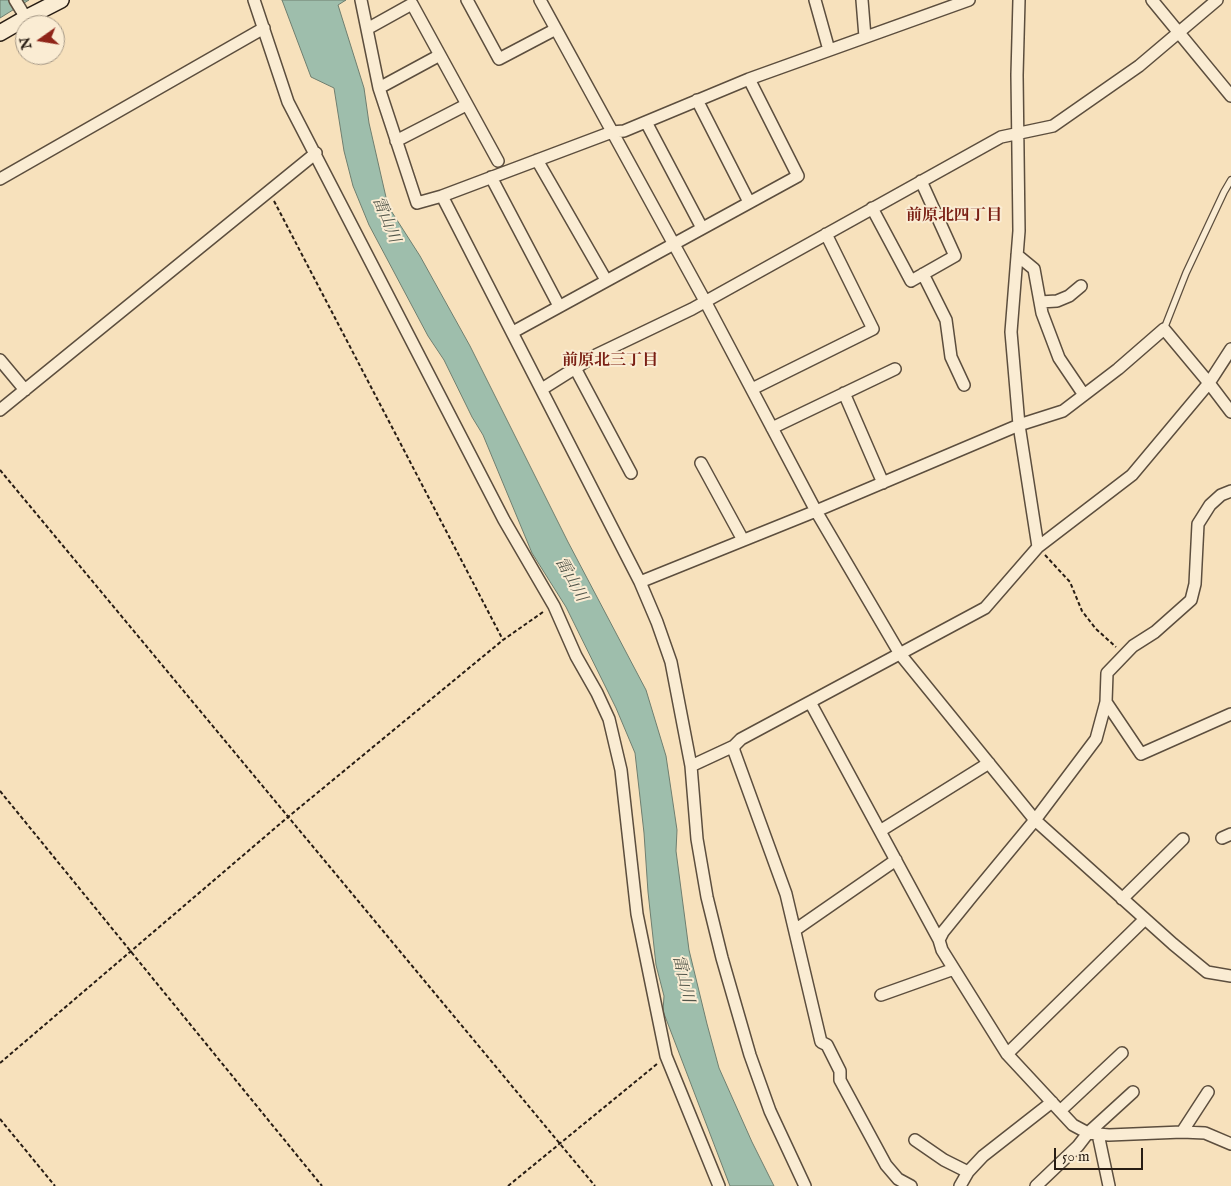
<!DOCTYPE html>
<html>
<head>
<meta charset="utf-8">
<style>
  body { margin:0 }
  #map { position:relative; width:1231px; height:1186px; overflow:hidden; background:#f7e1bc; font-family:"IM FELL English",serif }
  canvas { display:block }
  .north { position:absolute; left:15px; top:15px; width:50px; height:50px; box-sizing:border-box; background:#faecd3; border:1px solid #a69987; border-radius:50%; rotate:257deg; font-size:14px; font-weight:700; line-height:20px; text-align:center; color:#281d14 }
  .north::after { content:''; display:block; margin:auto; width:18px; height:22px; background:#8f2418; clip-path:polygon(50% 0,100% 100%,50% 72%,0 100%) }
  .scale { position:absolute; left:1054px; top:1148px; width:89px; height:22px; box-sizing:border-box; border:2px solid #281d14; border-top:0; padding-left:6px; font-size:15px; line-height:18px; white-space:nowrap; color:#281d14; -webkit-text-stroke:4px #faecd3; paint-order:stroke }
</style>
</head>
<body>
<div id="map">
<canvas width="1231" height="1186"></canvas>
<div class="north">N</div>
<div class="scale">50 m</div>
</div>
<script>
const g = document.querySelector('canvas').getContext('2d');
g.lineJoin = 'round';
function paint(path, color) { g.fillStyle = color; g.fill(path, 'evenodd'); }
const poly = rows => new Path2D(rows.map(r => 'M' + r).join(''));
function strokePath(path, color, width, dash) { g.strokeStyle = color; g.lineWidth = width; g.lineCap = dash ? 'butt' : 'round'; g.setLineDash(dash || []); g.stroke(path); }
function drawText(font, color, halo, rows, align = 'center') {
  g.font = font + ' "IM FELL English","Noto Serif JP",serif'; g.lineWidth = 4; g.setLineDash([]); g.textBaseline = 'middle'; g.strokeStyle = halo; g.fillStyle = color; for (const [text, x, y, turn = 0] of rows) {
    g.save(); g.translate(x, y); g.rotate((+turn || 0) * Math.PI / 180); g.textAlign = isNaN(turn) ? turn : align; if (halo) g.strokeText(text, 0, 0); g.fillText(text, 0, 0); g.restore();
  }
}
const water = poly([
  [0,0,29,0,0,18,0,0],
  [282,0,346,0,338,5,364,88,369,123,388,206,420,256,470,346,568,542,646,690,666,756,677,830,676,851,689,950,707,1024,719,1068,752,1142,774,1186,730,1186,663,1011,664,996,656,965,648,892,644,833,635,753,616,708,566,607,532,553,483,435,472,417,444,360,428,336,369,225,353,186,344,151,334,88,311,77,282,0]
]);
paint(water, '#9ebeac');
strokePath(water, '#6f7e6f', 1);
const lane = poly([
  [1164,329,1186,273,1224,192,1231,180]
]);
const street = poly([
  [15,0,26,18],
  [254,0,288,102,504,520,554,606,576,656,597,693,609,719,621,770,637,914,666,1056,719,1186],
  [361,0,379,88,417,203,442,196,640,582,657,622,671,662,691,766,697,839,707,897,722,958,750,1055,770,1111,805,1186],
  [467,0,499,59,556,29],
  [540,0,705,301,816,511,900,654,1035,820,1173,944,1207,972,1231,976],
  [815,0,829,50],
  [862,0,865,37],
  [1019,0,1017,75,1019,231,1011,332,1019,425,1038,547],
  [1152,0,1231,96],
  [367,29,412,4,498,161],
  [379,88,440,55],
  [697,100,749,202],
  [646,122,702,228],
  [396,141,466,105],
  [537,160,606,280],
  [491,177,559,306],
  [0,179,264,28],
  [442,196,612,132,624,131,749,79,969,0],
  [872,208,911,281,955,256,921,181],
  [1017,255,1034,269,1042,313,1059,358,1084,395],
  [923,274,946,320,951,357,964,385],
  [1040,302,1057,301,1069,296,1081,286],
  [513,332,798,176,749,79],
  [0,360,25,390],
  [575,368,631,473],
  [542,389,596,355,692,309,1001,137,1053,126,1139,66,1217,0],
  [752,389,873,329,826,234],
  [844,393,883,483],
  [0,410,316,153],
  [772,428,895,369],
  [701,463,743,540],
  [1231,491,1221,495,1210,505,1198,524,1195,584,1191,600,1155,632,1133,646,1107,673,1106,702,1096,739,1035,820,973,895,943,932,939,940,942,950,1007,1054,1073,1125,1088,1133,1109,1135,1182,1132,1205,1133,1231,1144],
  [640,582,816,511,1019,425,1063,411,1118,369,1164,329,1209,383,1231,412],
  [810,702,939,940],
  [1106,702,1141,754,1231,714],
  [691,766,734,746],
  [880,831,989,763],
  [1222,838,1231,834],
  [1122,899,1183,839],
  [795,930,896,860],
  [881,995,954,969],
  [1007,1054,1145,919],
  [1060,1111,1122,1053],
  [1182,1132,1208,1092],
  [1098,1134,1109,1186],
  [915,1140,944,1160,968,1172],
  [911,1186,898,1179,886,1165,840,1080,840,1071,827,1045,821,1042,786,894,734,751,734,746,741,739,985,608,1038,547,1132,475,1209,383,1231,349],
  [960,1186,968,1172,983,1156,1052,1102],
  [1036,1186,1078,1146,1088,1133,1133,1092]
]);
const secondary = poly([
  [0,33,26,18,61,0]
]);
strokePath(lane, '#5c4e3e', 8);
strokePath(street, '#5c4e3e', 14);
strokePath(secondary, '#281d14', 18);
strokePath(poly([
  [274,201,503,640],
  [0,470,595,1186],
  [1045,555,1070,582,1082,611,1096,629,1116,647],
  [0,791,322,1186],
  [0,1063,288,817,503,640,543,612],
  [0,1119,55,1186],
  [508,1186,657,1064]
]), '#281d14', 2, [4, 2.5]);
strokePath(lane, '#faecd3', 5.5);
strokePath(street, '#faecd3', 11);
strokePath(secondary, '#faecd3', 15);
drawText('bold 16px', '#7a1f14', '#faecd3', [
  ["前原北四丁目",954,217],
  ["前原北三丁目",610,362]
]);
drawText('italic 16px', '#515549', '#faecd3', [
  ["雷山川",385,220,68],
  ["雷山川",570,580,61],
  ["雷山川",682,979,77]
]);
</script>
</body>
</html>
